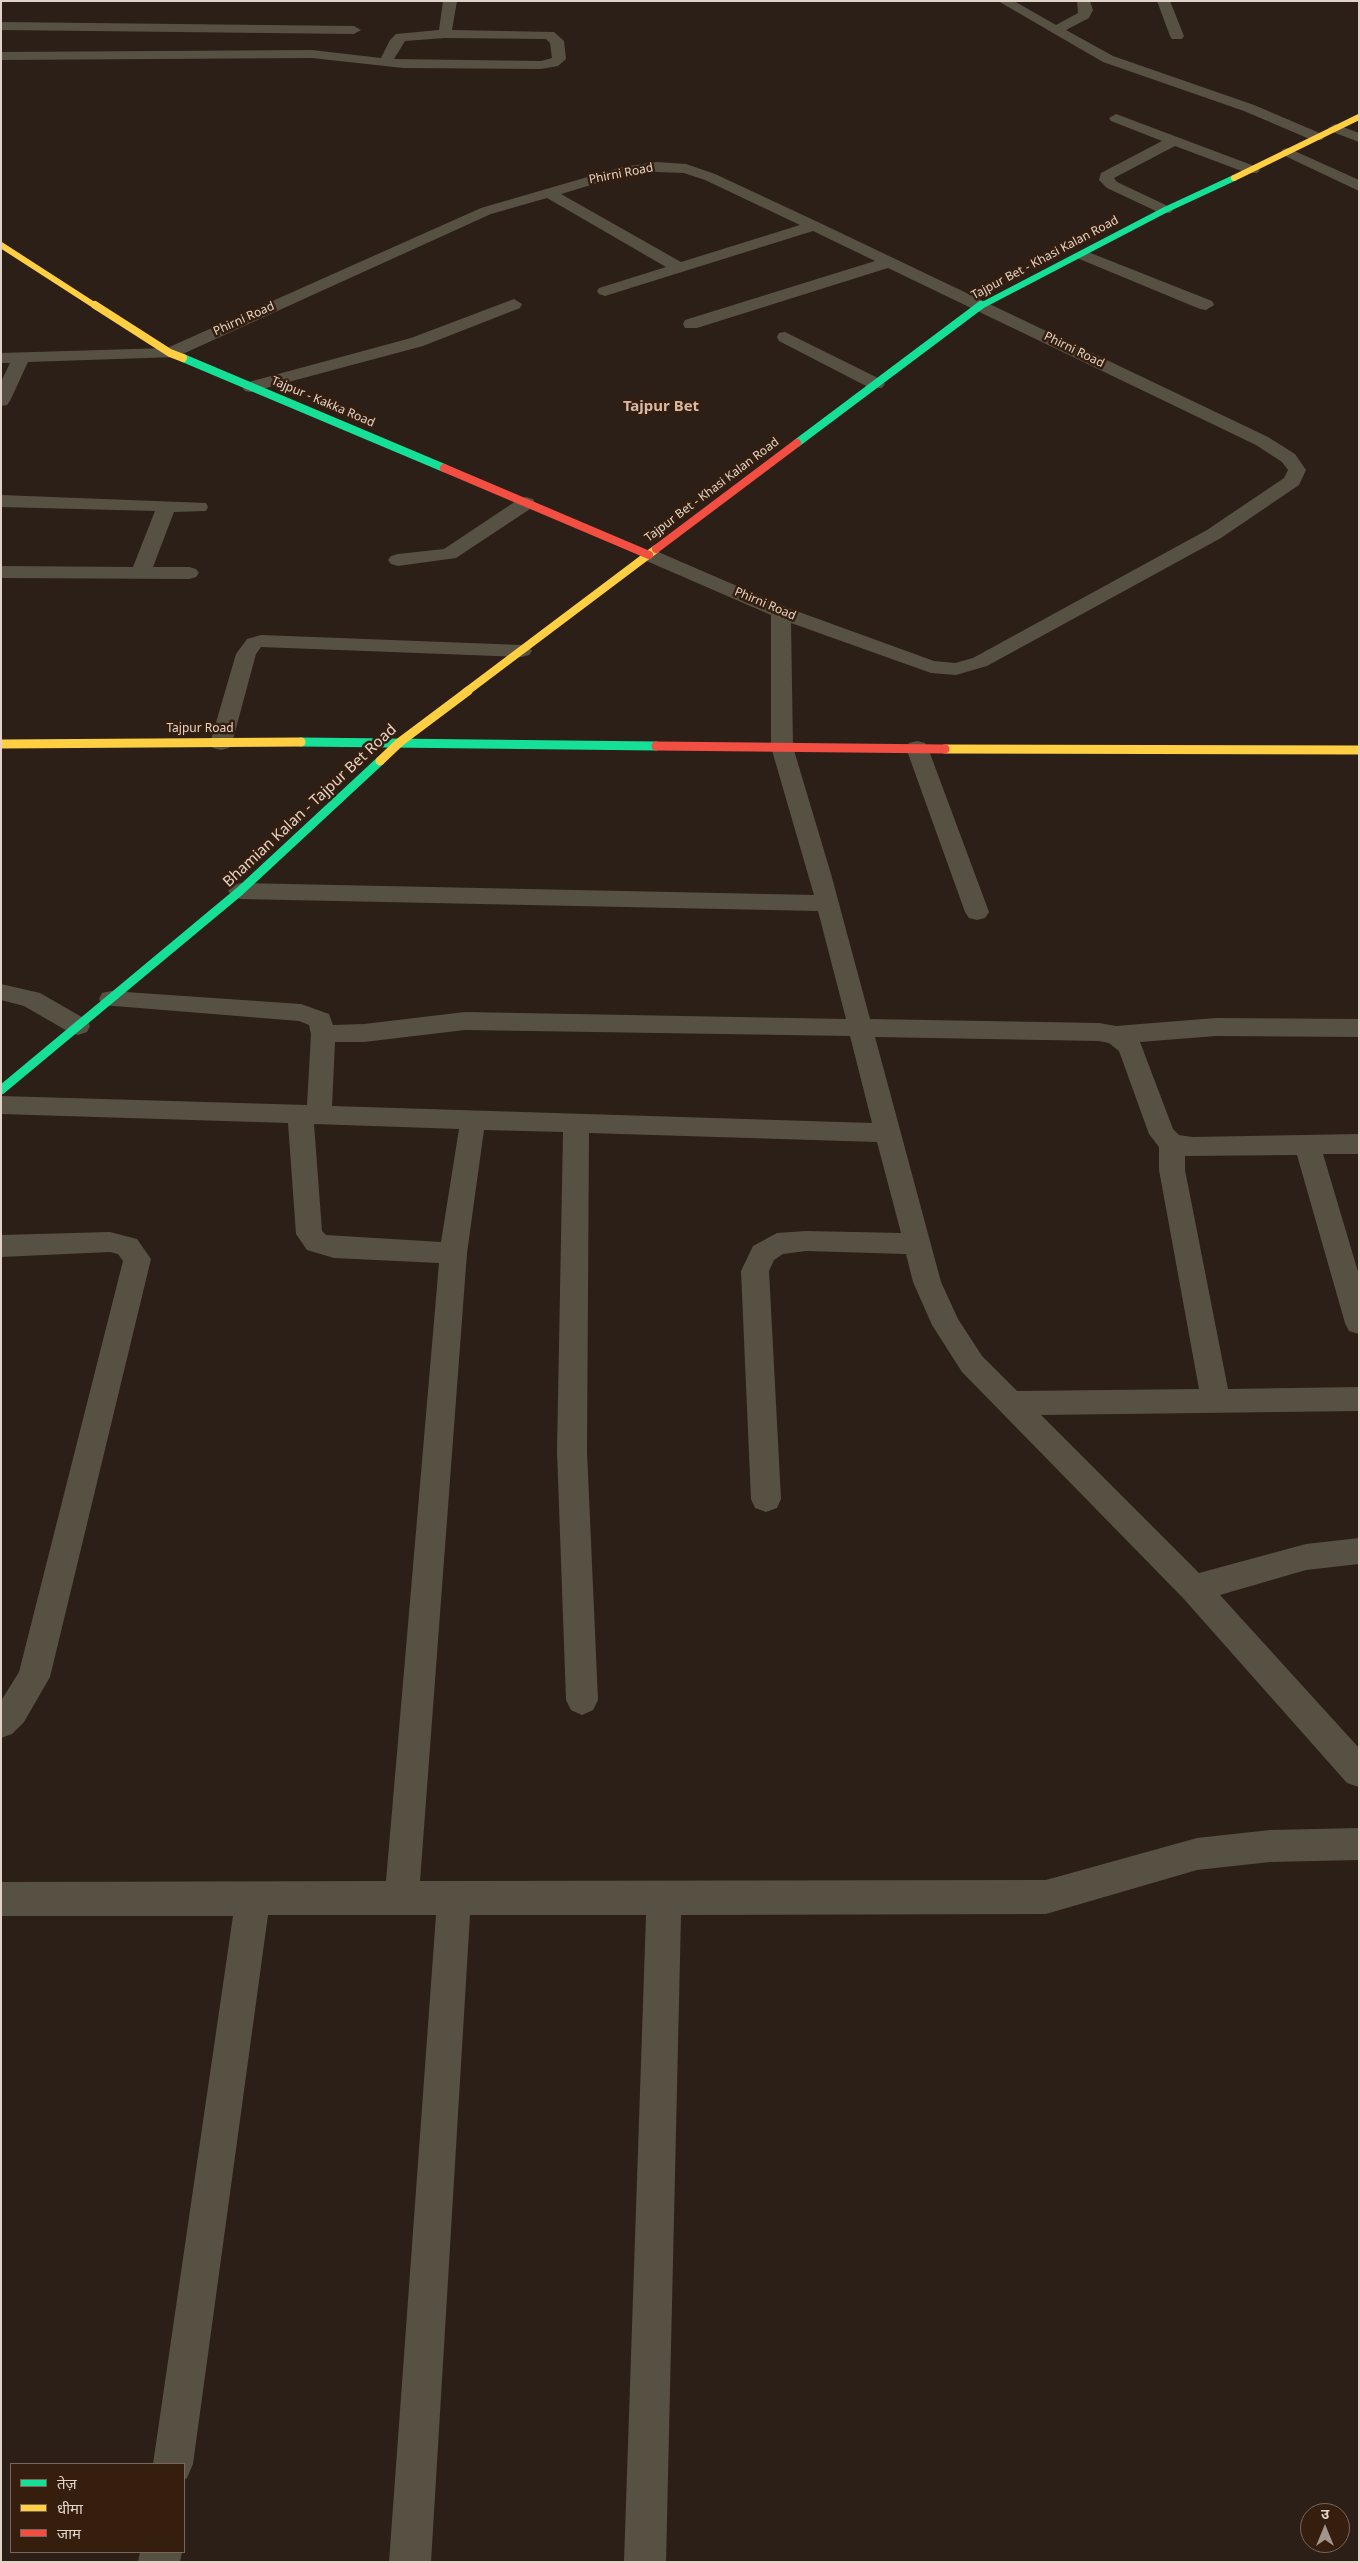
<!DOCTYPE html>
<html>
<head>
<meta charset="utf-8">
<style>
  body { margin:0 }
  #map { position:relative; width:1360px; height:2563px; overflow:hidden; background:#2c1f17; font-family:"Noto Sans","Noto Sans Devanagari",sans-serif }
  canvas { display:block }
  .frame { position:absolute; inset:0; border:2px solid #e2d3c9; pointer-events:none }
  .legend { position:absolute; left:10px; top:2463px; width:175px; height:90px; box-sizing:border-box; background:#351e0e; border:1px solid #7a6659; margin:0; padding:6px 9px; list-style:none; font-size:15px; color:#e2d3c9 }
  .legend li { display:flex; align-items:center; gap:10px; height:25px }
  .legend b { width:25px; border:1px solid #7a6659 }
  .north { position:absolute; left:1300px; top:2503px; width:50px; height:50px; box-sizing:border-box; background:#351e0e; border:1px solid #7a6659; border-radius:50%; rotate:0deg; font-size:14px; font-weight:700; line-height:20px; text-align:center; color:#e2d3c9 }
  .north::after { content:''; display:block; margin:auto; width:18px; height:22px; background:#a2948b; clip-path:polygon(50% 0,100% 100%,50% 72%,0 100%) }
</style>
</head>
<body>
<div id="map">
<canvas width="1360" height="2563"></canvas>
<div class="frame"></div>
<ul class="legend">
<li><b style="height:6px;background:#16e098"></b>तेज़</li>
<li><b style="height:6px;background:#ffcf43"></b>धीमा</li>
<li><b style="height:6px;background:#f24e42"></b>जाम</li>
</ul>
<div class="north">उ</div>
</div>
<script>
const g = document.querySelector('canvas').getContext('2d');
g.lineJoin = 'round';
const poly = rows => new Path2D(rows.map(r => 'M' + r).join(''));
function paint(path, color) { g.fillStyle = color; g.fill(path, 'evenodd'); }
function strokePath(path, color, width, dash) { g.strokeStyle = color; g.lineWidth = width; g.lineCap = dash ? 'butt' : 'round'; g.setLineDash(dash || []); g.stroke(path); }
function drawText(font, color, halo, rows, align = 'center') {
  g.font = font + ' "Noto Sans",sans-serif'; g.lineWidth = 5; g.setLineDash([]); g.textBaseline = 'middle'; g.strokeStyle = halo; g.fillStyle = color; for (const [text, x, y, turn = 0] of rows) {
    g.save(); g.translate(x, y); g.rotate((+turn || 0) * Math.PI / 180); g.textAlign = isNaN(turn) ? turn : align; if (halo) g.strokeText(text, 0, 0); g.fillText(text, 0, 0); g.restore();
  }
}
paint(poly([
  [443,1,457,1,452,30,554,32,564,41,566,59,558,66,541,69,403,68,312,58,1,60,1,52,312,50,381,58,390,40,396,34,439,30,443,1],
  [445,38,546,39,550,43,552,58,541,61,394,59,405,41,445,38],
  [998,1,1014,1,1056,25,1078,13,1077,1,1090,1,1093,10,1089,18,1066,30,1113,56,1254,105,1322,134,1324,137,1322,140,1312,140,1244,111,1103,62,998,1],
  [1157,1,1170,1,1184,36,1182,39,1172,39,1170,36,1157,1],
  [1,22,354,26,361,30,354,34,1,30,1,22],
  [1116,114,1257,167,1260,170,1257,173,1247,173,1175,146,1114,178,1117,182,1170,207,1173,210,1170,213,1160,213,1107,188,1099,180,1101,173,1162,141,1111,121,1109,118,1116,114],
  [1335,124,1359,133,1359,142,1330,131,1328,128,1335,124],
  [1288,148,1359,180,1359,191,1283,155,1281,152,1283,149,1288,148],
  [657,162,686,164,715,174,820,223,1268,437,1295,454,1306,470,1299,485,1221,538,987,666,956,675,931,673,791,623,793,747,831,874,870,1019,1099,1023,1116,1026,1216,1018,1359,1019,1359,1037,1216,1036,1140,1042,1173,1129,1179,1135,1192,1137,1359,1134,1359,1154,1323,1154,1359,1275,1359,1334,1349,1331,1345,1323,1297,1155,1185,1156,1185,1170,1228,1389,1359,1387,1359,1411,1041,1415,1199,1573,1306,1544,1359,1538,1359,1564,1306,1570,1220,1595,1359,1748,1359,1787,1347,1783,1183,1598,962,1372,932,1325,913,1282,906,1254,806,1251,783,1254,774,1260,769,1271,781,1499,777,1508,766,1512,755,1508,751,1499,741,1271,753,1246,777,1233,806,1231,901,1233,877,1142,589,1133,587,1451,598,1700,593,1710,582,1715,571,1710,566,1700,557,1451,563,1132,484,1130,467,1253,420,1881,1046,1880,1197,1838,1270,1830,1359,1828,1359,1860,1270,1862,1197,1870,1046,1914,681,1915,666,2562,624,2562,646,1915,470,1915,431,2562,389,2562,436,1915,268,1915,193,2464,187,2478,184,2480,184,2464,153,2464,233,1916,1,1916,1,1882,386,1881,439,1263,334,1258,307,1250,296,1234,288,1123,1,1114,1,1096,307,1105,311,1034,309,1025,299,1021,102,1005,99,999,102,993,111,991,301,1004,329,1014,333,1025,364,1024,465,1012,846,1019,818,911,240,899,232,896,228,891,232,886,240,883,814,895,771,747,771,615,642,559,639,555,642,551,656,551,788,608,934,661,955,663,973,658,1207,530,1284,478,1288,470,1282,462,1256,445,888,268,697,328,685,328,683,324,685,320,875,261,813,231,605,296,599,294,597,291,599,288,666,267,547,198,491,214,176,357,28,362,10,401,7,405,1,406,1,382,10,363,1,363,1,353,167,348,481,208,622,167,657,162],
  [657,172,684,173,705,180,800,225,681,262,561,194,628,174,657,172],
  [465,1030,850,1036,872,1123,332,1106,335,1042,364,1042,465,1030],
  [875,1037,1099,1041,1109,1043,1119,1051,1149,1134,1159,1147,1159,1170,1199,1389,1017,1391,982,1356,958,1319,941,1282,875,1037],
  [314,1124,459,1129,441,1242,326,1235,322,1231,314,1124],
  [1083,250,1212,301,1214,305,1206,310,1200,309,1077,258,1075,255,1083,250],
  [514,299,522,304,520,308,423,346,251,392,245,391,242,387,245,383,411,338,514,299],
  [785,332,882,380,885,384,882,388,870,388,779,341,777,337,779,333,785,332],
  [1,495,206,503,208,507,206,511,174,512,153,567,189,567,196,569,199,573,196,577,189,579,1,578,1,566,133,567,155,511,1,507,1,495],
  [526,497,533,499,535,503,533,507,456,558,398,566,391,564,388,560,391,556,398,554,444,549,519,499,526,497],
  [261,635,522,645,529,647,532,651,529,655,522,657,261,647,256,654,232,743,229,748,221,750,213,748,210,743,236,654,247,639,261,635],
  [917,741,925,743,928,748,989,912,985,918,977,920,969,918,965,912,906,748,909,743,917,741],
  [1,984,40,993,87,1020,90,1026,87,1032,78,1035,69,1032,24,1006,1,1000,1,984],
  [110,1232,137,1239,151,1259,50,1677,24,1722,12,1734,1,1738,1,1701,19,1672,123,1261,118,1254,110,1252,1,1257,1,1235,110,1232],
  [140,2552,182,2552,180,2562,138,2562,140,2552]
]), '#575144');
strokePath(poly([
  [979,307,1165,210,1234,178]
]), '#16e098', 6);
strokePath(poly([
  [183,358,444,468],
  [797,443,981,305]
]), '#16e098', 8);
strokePath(poly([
  [301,742,656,746],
  [1,1090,240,891,380,761]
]), '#16e098', 9);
strokePath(poly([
  [1234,178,1359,117],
  [1,245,97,307]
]), '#ffcf43', 6);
strokePath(poly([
  [95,305,170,353,183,358],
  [466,692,656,549]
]), '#ffcf43', 8);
strokePath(poly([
  [1,744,301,742],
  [945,749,1359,750],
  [380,761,400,742,468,691]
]), '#ffcf43', 9);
strokePath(poly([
  [444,468,649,555],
  [656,549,797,443]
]), '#f24e42', 8);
strokePath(poly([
  [656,746,945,749]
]), '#f24e42', 9);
drawText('12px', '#e2d3c9', '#351e0e', [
  ["Phirni Road",621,174,-11],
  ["Tajpur Bet - Khasi Kalan Road",1045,258,-28],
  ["Phirni Road",244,319,-24],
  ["Phirni Road",1074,350,26],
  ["Tajpur - Kakka Road",323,402,23],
  ["Tajpur Bet - Khasi Kalan Road",712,490,-37],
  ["Phirni Road",765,604,23],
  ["Tajpur Road",200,729]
]);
drawText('bold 15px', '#d7b9a5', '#351e0e', [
  ["Tajpur Bet",661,407]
]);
drawText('15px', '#e2d3c9', '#351e0e', [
  ["Bhamian Kalan - Tajpur Bet Road",310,806,-43]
]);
</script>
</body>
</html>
